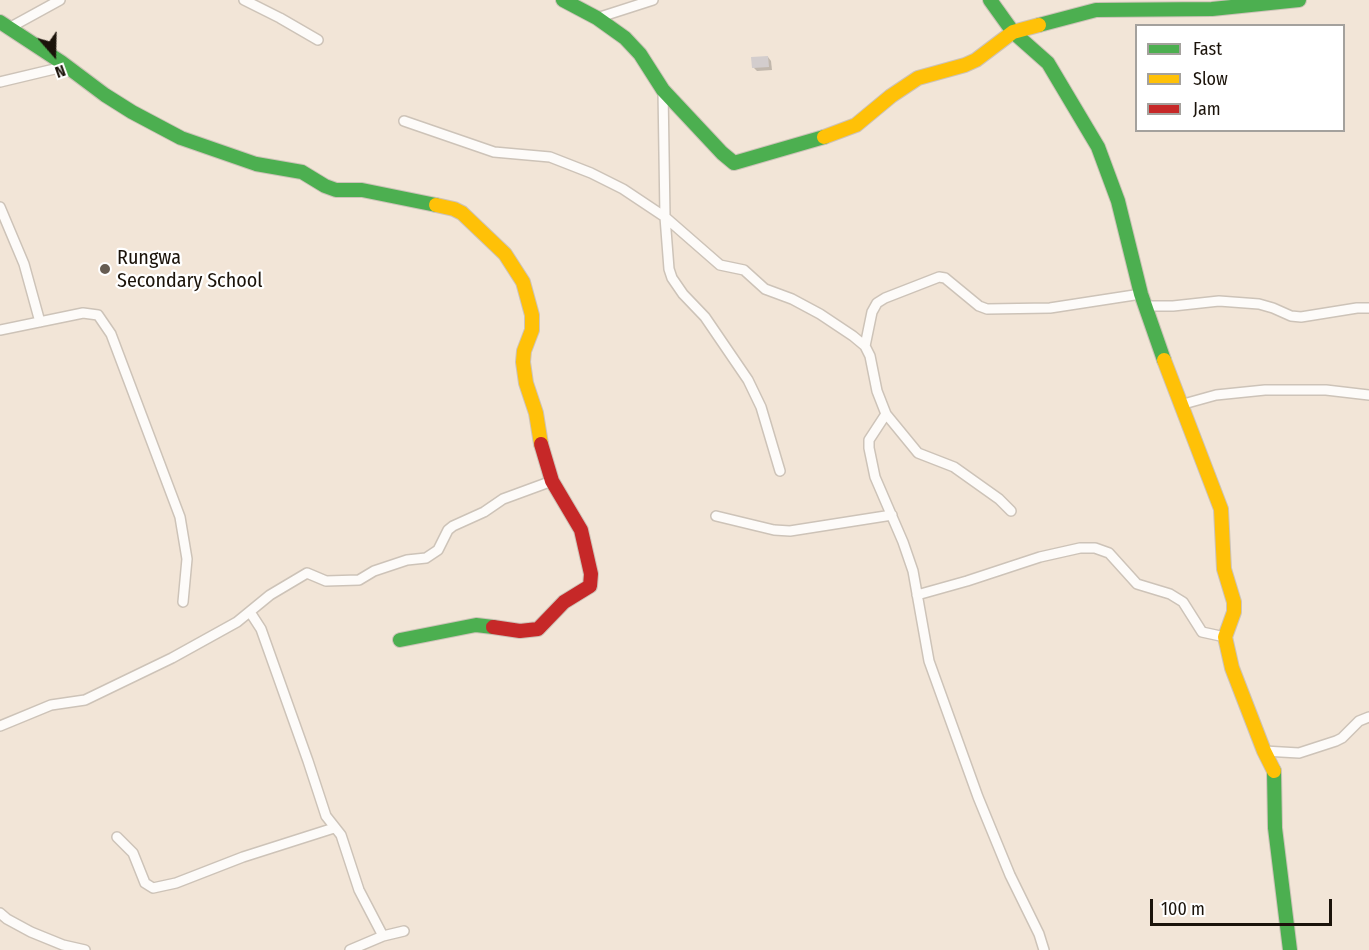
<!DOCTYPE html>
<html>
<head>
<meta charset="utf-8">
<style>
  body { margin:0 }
  #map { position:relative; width:1369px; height:950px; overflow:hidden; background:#f2e5d7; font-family:"Fira Sans Condensed",sans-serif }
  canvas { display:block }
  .legend { position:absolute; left:1135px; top:24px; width:210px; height:108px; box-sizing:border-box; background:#fff; border:2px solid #a4a19d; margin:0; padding:8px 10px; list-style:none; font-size:18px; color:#1b130a }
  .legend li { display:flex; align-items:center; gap:12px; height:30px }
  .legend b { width:30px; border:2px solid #a4a19d }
  .north { position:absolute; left:24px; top:24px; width:60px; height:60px; -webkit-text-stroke:4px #fff; paint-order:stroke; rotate:160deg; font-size:16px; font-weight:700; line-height:24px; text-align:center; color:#1b130a }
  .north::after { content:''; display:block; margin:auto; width:21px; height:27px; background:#1b130a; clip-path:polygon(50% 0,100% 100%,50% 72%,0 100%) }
  .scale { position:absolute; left:1150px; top:899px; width:182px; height:27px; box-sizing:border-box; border:3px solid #1b130a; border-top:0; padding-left:8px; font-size:18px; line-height:21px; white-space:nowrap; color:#1b130a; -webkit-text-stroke:4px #fff; paint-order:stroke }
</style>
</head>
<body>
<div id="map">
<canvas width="1369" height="950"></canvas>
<ul class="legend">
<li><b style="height:8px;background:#4caf50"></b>Fast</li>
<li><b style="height:8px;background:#ffc107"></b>Slow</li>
<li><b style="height:8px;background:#c62828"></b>Jam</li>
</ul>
<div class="north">N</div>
<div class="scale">100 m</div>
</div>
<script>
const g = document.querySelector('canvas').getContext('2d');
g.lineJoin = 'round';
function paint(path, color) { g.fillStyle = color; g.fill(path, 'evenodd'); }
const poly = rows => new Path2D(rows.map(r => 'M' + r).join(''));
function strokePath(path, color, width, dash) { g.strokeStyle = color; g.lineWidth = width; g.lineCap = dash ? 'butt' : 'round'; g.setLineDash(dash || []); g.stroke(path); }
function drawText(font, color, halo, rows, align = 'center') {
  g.font = font + ' "Fira Sans Condensed",sans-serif'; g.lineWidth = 4.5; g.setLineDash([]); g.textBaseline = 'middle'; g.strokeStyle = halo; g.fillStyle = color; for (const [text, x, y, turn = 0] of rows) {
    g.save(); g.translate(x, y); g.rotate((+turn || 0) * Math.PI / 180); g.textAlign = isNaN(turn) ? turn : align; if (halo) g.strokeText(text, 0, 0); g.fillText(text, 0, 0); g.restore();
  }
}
paint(poly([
  [768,57,771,61,772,70,757,71,753,67]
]), '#0003');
paint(poly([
  [768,56,769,67,752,68,751,57]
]), '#d3cdcd');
const street = poly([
  [244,0,280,18,318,40],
  [597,18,653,0],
  [9,28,60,0],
  [0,82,67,66],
  [663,90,665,217,669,269,672,278,683,294,705,317,748,380,761,407,780,471],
  [404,121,494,152,550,157,591,173,623,189,665,217,720,265,744,270,765,289,792,299,820,314,853,336,865,346,870,356,877,391,886,414,918,453,954,467,999,499,1011,511],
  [0,207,24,264,40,322],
  [1145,306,1173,306,1219,301,1259,304,1273,308,1291,316,1301,317,1357,308,1369,308],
  [0,330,83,313,98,315,111,334,180,517,187,559,183,602],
  [865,346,872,312,877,303,885,298,939,277,945,278,979,306,987,309,1050,308,1141,294],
  [1180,405,1216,395,1265,390,1326,390,1369,395],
  [886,414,869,440,869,448,875,477,903,542,913,571,929,661,978,797,1010,875,1039,934,1044,950],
  [716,516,774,530,790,531,892,515],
  [917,595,967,581,1040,557,1080,548,1095,548,1109,553,1137,584,1170,594,1183,602,1202,632,1225,637],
  [250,612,261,629,308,761,326,816,341,835,359,890,383,936],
  [0,726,51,705,85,700,172,658,237,622,270,595,307,573,326,581,359,580,374,571,407,560,426,558,438,550,448,530,453,526,484,512,503,499,552,481],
  [1264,751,1299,753,1336,741,1342,738,1359,721,1369,717],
  [117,837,133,853,145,883,153,888,176,883,243,857,334,828],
  [0,913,7,919,31,932,63,945,85,950],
  [350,950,383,936,404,931]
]);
const fast = poly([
  [563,0,597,18,625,38,640,54,663,90,722,153,734,163,824,137],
  [990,0,1013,32,1048,63,1098,147,1118,201,1141,294,1164,360],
  [0,22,61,62,105,95,132,112,181,138,256,164,302,172,325,186,336,190,362,190,436,205],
  [1039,25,1096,10,1212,9,1299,0],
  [400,640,476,625,493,627],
  [1274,771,1275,828,1290,950]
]);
const slow = poly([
  [824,137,856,125,891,96,918,78,965,65,976,60,1013,32,1039,25],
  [436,205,454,209,462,213,505,254,523,282,532,315,532,330,524,351,523,362,526,383,536,413,541,444],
  [1164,360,1221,509,1224,569,1234,602,1234,612,1225,637,1232,668,1264,751,1274,771]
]);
const jam = poly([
  [493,627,520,631,538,629,564,602,590,586,591,574,581,530,552,481,541,444]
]);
strokePath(street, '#cdc3b8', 12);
strokePath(fast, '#cdc3b8', 16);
strokePath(slow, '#cdc3b8', 16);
strokePath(jam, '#cdc3b8', 16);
strokePath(street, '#fdfbf9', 9);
strokePath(fast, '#4caf50', 14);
strokePath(slow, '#ffc107', 14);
strokePath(jam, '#c62828', 14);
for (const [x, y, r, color] of [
  [105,269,6,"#665c52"]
]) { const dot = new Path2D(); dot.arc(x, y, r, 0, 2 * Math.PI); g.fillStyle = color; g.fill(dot); strokePath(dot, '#fff', 2); }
drawText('20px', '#1b130a', '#fff', [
  ["Rungwa",117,258],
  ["Secondary School",117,281]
], 'left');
</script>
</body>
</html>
